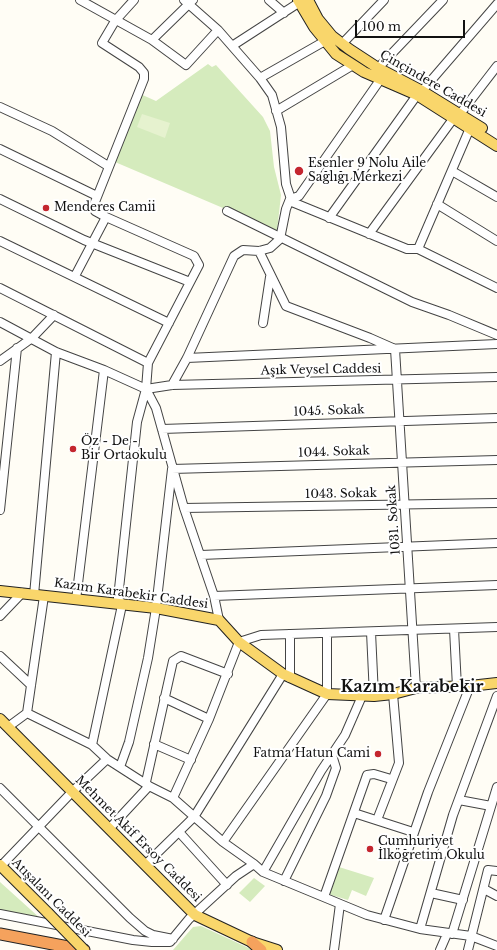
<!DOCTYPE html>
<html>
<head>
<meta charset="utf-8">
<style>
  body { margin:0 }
  #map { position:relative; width:497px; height:950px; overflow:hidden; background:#fffdf5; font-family:"Libre Baskerville",serif }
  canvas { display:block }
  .scale { position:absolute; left:355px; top:20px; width:110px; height:18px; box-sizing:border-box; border:2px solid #111; border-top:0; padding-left:5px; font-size:12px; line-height:14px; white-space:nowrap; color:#111; -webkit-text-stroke:3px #fff; paint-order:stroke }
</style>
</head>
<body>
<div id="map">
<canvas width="497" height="950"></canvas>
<div class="scale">100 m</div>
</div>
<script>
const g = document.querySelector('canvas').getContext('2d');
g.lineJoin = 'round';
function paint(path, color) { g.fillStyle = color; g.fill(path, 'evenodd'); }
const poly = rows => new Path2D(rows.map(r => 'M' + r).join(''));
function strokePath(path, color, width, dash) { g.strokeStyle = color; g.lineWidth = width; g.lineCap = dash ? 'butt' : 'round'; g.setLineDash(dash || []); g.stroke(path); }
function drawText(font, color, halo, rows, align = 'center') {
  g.font = font + ' "Libre Baskerville",serif'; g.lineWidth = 4; g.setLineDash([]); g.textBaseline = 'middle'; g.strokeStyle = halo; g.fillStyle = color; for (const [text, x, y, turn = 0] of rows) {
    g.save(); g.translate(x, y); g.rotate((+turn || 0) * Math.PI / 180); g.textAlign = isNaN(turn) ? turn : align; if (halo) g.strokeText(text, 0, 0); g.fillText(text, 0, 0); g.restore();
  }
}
paint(poly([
  [208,64,212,67,216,65,263,117,270,131,274,167,281,195,277,231,115,162,138,93,156,101],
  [339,867,374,878,366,896,352,890,348,900,328,894],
  [254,878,265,886,250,902,239,893],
  [0,882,41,919,0,910],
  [201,926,253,950,173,950,193,927]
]), '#d5ebbd');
paint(poly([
  [142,114,170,123,165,138,137,127]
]), '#e6f2cf');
const minor = poly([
  [80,0,152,40,186,65,218,30],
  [134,0,115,21,102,43,139,67,144,73,144,79,93,207,95,211,106,217,194,256,199,265,148,363,146,389,156,408,184,508,214,596,219,620],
  [184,0,218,30,260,78,272,95,281,127,286,184,292,202,407,249,418,249,497,288],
  [269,0,284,13],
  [152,40,193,0],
  [343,43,384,0],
  [232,46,300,2],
  [378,68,443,0],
  [260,78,325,41],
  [422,91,497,4],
  [0,107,52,131,108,166],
  [276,111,353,65],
  [460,114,497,66],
  [0,149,97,196],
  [452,171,497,197],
  [0,199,84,240,190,282],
  [290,199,299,196,380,80],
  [437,204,497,241],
  [227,211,412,302,449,315,497,335],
  [329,218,417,95],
  [369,234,453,119],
  [0,241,169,323],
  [418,249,470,128],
  [259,251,286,306,370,338,395,349,416,688],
  [75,276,106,217],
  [0,288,148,363],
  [0,322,56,352,104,370,146,389],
  [263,323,270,277],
  [187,358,497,344],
  [0,361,32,338,54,315],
  [172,385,187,358,234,256,243,250,259,251,270,248,280,239,286,209,290,199],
  [146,389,172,385,497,377],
  [162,429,497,418],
  [184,508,497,503],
  [0,510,17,348],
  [201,555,497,543],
  [34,595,56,352],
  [44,596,27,713,92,745,107,759,149,786,173,798,223,842,254,864,263,872,367,915,420,929,471,936,497,946],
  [214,596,497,585],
  [76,600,104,370],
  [0,616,22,593],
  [454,629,457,687],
  [371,632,374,696],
  [290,634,290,678],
  [0,656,31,685],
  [164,698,209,719],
  [8,727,27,713],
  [154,744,191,760],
  [92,745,122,605,118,598,137,422,146,389],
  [120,767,129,742,148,658,156,608,172,469,497,460],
  [146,782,173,661,181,656,228,674],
  [0,788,130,918,145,931,153,935,173,939],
  [173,798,209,719,239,642,261,635,497,627],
  [459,800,491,806],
  [354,813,413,832],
  [377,820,399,763,393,694],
  [109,829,149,786],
  [179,832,227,885],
  [223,842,327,694,327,633],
  [146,864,194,817,283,674],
  [0,867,72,792,107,759],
  [263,872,321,771,345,735,362,696],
  [284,881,326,796,336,768,332,755],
  [484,889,497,896],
  [431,893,463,900],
  [324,897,367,775,374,774,391,779],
  [0,914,133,940,152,942,170,942,189,919,236,876,254,864],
  [384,920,428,792,470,686],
  [420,929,453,815,497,696],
  [452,934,497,787],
  [334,950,340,904],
  [440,950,447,934],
  [468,950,488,870,497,871]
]);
const major = poly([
  [298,0,314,27,336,54,364,72,417,95,497,146],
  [308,0,318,19,332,36,349,49,378,68,422,91,482,128],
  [0,591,156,608,219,620,239,642,283,674,327,694,374,696,393,694,416,688,470,686,497,683],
  [0,719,195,915,252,942,277,950],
  [0,865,48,913]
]);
const highway = poly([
  [0,934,84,950],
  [252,942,261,950]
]);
strokePath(minor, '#444', 10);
strokePath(major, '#222', 12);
strokePath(highway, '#222', 13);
strokePath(minor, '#fff', 8);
strokePath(major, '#f9d66b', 10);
strokePath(highway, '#f5a25d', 11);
const majorBridge = poly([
  [48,913,84,950]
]);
strokePath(majorBridge, '#222', 12, []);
strokePath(majorBridge, '#f9d66b', 10);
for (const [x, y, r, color] of [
  [299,171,5,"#c4262e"],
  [46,208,4,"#c4262e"],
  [73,449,4,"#c4262e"],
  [378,754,4,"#c4262e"],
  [370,849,4,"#c4262e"]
]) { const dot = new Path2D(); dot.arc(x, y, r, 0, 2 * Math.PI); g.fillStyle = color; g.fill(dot); strokePath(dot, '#fff', 1.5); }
drawText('12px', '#111', '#fff', [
  ["Çinçindere Caddesi",433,84,30],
  ["Aşık Veysel Caddesi",321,370,-1],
  ["1045. Sokak",329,411,-2],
  ["1044. Sokak",334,452,-2],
  ["1043. Sokak",341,494,-1],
  ["1031. Sokak",394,520,-94],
  ["Kazım Karabekir Caddesi",131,594,8],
  ["Mehmet Akif Ersoy Caddesi",138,839,45],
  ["Atışalanı Caddesi",51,898,45]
]);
drawText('12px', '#111', '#fff', [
  ["Esenler 9 Nolu Aile",308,164],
  ["Sağlığı Merkezi",308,178],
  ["Menderes Camii",54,208],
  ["Öz - De -",81,442],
  ["Bir Ortaokulu",81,456],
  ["Fatma Hatun Cami",370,754,"right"],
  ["Cumhuriyet",378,842],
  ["İlköğretim Okulu",378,856]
], 'left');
drawText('bold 16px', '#111', '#fff', [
  ["Kazım Karabekir",412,687]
]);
</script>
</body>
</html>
